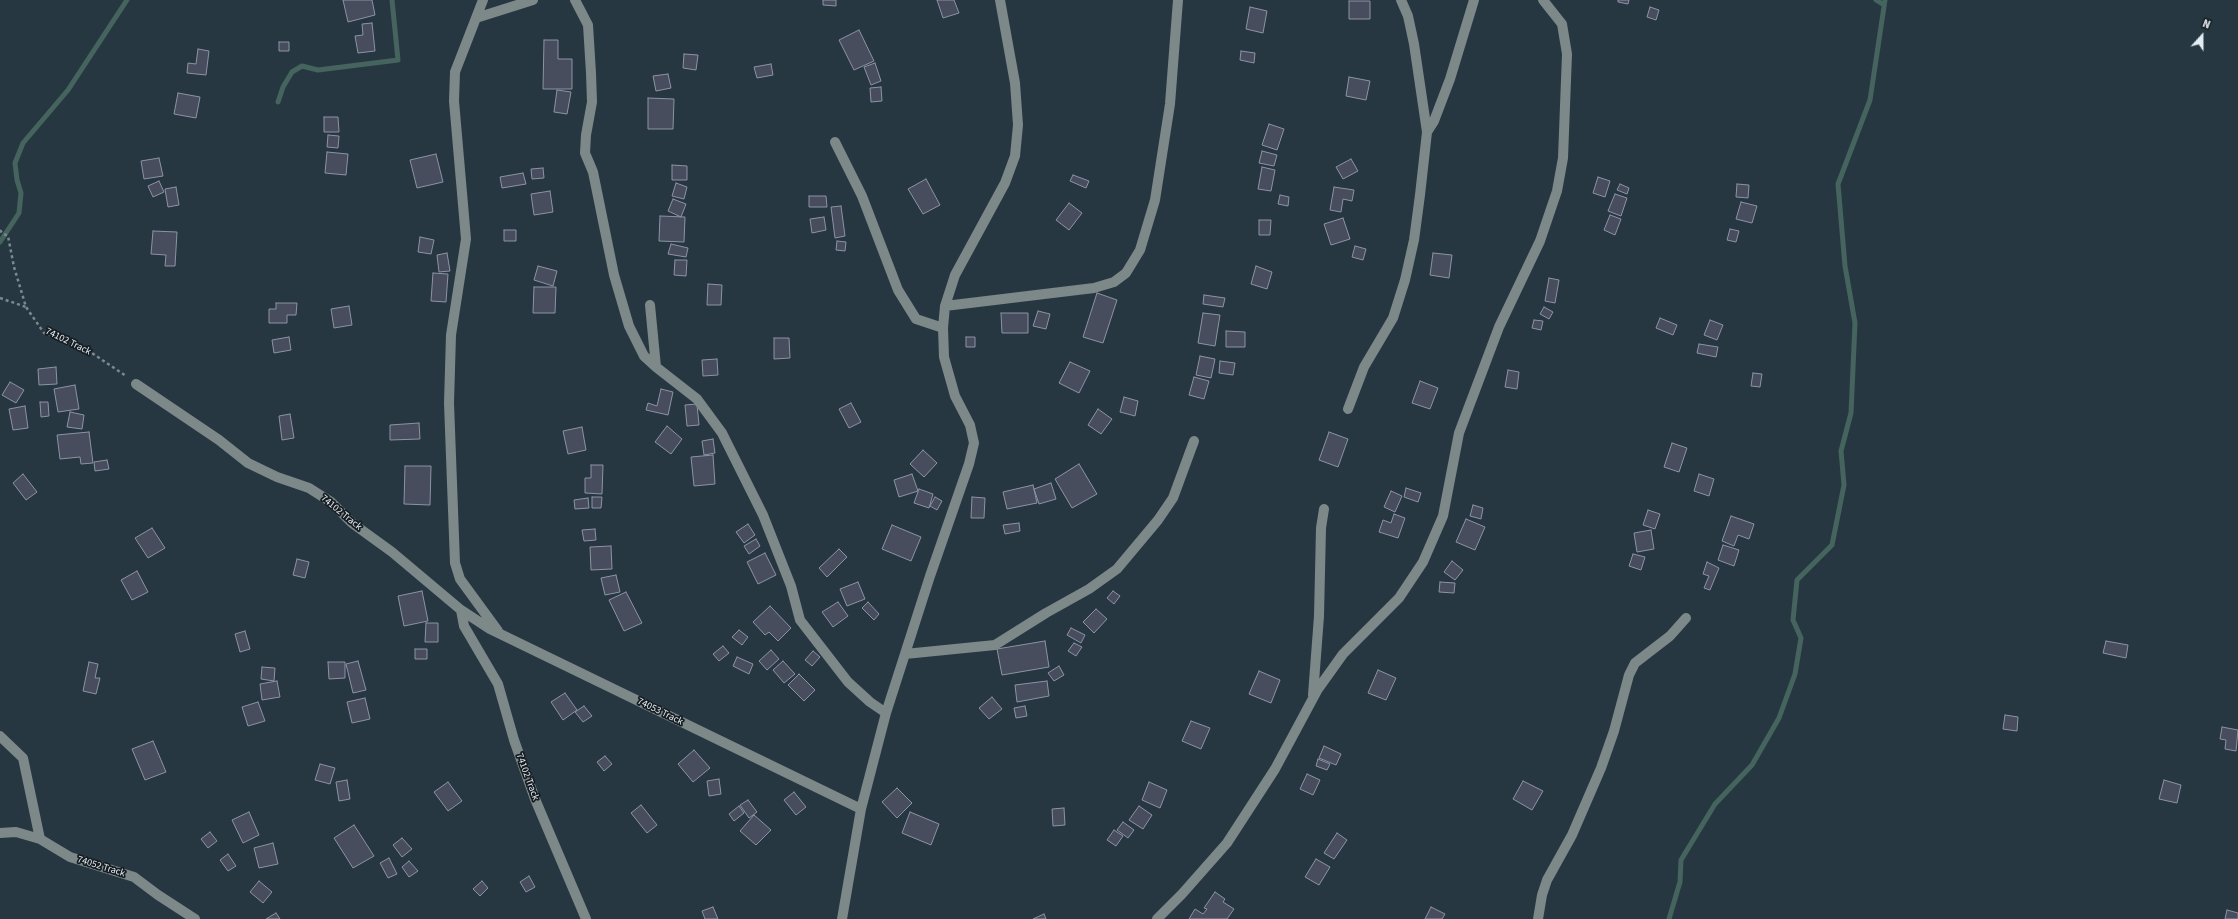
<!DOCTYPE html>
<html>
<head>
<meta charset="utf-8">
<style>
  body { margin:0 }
  #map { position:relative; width:2238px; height:919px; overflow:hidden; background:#273741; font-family:"Source Sans 3",sans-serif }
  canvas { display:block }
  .north { position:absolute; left:2182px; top:16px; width:40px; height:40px; -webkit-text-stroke:3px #161d22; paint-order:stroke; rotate:21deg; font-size:11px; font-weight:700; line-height:16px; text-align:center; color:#e3edf4 }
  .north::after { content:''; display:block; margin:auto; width:14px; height:18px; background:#e3edf4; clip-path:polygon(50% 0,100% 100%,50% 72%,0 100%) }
</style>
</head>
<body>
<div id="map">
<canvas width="2238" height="919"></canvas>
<div class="north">N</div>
</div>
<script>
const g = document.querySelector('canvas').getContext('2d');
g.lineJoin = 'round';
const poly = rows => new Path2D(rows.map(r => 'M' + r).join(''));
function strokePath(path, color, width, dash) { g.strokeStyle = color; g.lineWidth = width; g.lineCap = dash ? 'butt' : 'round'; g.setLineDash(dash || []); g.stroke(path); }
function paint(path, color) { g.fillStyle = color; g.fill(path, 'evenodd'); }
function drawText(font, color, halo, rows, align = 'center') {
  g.font = font + ' "Source Sans 3",sans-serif'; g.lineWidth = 3.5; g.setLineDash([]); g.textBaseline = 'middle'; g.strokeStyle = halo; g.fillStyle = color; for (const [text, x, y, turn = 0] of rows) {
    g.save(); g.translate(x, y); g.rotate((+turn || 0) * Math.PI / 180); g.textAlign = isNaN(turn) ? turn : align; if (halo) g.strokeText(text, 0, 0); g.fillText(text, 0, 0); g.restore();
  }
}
strokePath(poly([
  [1876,0,1884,5],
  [278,102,283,87,292,72,302,66,318,70,398,60,392,0],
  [0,242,19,213,21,193,17,180,15,163,23,143,68,90,127,0],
  [1669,919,1680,882,1681,860,1715,804,1752,765,1779,718,1795,674,1801,638,1793,620,1797,580,1832,545,1844,485,1841,451,1851,413,1855,323,1845,266,1838,184,1870,100,1885,0]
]), '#45645e', 5);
const building = poly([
  [343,0,372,0,375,15,348,22,343,0],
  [823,0,836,0,836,6,823,5,823,0],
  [937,0,954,0,959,13,943,18,937,0],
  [1618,0,1629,0,1628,4,1618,2,1618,0],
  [1349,1,1370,1,1370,19,1349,19,1349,1],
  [1250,7,1267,11,1263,33,1246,29,1250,7],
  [1650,7,1659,10,1656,20,1647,17,1650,7],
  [372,23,375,51,358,53,355,36,363,35,362,24,372,23],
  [859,30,874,61,854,70,839,40,859,30],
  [544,40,558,40,558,59,572,59,572,89,543,89,544,40],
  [279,42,289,42,289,51,279,51,279,42],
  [198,49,209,51,206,75,187,73,188,63,196,64,198,49],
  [1241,51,1255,53,1254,63,1240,60,1241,51],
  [684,54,698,55,696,70,683,68,684,54],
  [875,63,881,81,871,85,864,67,875,63],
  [771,64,773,75,757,78,754,67,771,64],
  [668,74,671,88,656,91,653,76,668,74],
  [1349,77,1370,81,1366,100,1346,96,1349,77],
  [881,87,882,101,871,102,870,88,881,87],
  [557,90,571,92,567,114,554,112,557,90],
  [178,93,200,97,196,118,174,114,178,93],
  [648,98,674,99,673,129,648,129,648,98],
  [324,117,338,117,339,132,324,132,324,117],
  [1269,124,1284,129,1277,150,1262,145,1269,124],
  [328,135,339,136,338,148,327,147,328,135],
  [1262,151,1277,155,1274,166,1259,163,1262,151],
  [327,152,348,154,346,175,325,173,327,152],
  [436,154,443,182,417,188,410,160,436,154],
  [159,158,163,176,144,179,141,161,159,158],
  [1351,159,1358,171,1343,179,1336,167,1351,159],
  [672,165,687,166,687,180,672,180,672,165],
  [1262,167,1275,170,1271,191,1258,189,1262,167],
  [543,168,544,178,532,179,531,169,543,168],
  [523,173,526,184,502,188,500,177,523,173],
  [1073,175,1089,181,1086,188,1070,181,1073,175],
  [1598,177,1610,181,1605,197,1593,193,1598,177],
  [926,179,940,205,923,214,908,189,926,179],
  [159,181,164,192,153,197,148,186,159,181],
  [676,183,687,187,684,199,672,196,676,183],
  [1620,184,1629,188,1627,194,1617,190,1620,184],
  [1737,184,1749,185,1748,198,1736,197,1737,184],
  [176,187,179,205,168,207,165,189,176,187],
  [1334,187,1354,190,1352,201,1343,199,1341,212,1330,210,1334,187],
  [550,191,553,212,534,215,531,194,550,191],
  [1615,194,1627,198,1621,216,1608,211,1615,194],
  [1280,195,1289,197,1288,206,1278,204,1280,195],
  [809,196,826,196,827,207,809,207,809,196],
  [673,199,686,204,681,217,668,211,673,199],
  [1741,202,1757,206,1752,223,1736,219,1741,202],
  [1069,203,1082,213,1069,230,1056,220,1069,203],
  [841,206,845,236,835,238,831,207,841,206],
  [1610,215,1621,219,1615,235,1604,230,1610,215],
  [660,216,685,217,684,242,659,241,660,216],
  [824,217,826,230,812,233,810,219,824,217],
  [1343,218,1350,239,1331,245,1324,224,1343,218],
  [1259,220,1271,220,1270,235,1259,235,1259,220],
  [1730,229,1739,231,1736,242,1727,240,1730,229],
  [504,230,516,230,516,241,504,241,504,230],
  [153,231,177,232,175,266,165,266,166,255,151,254,153,231],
  [420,237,434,240,431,254,418,252,420,237],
  [837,241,846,242,845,251,836,250,837,241],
  [671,244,688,248,686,257,668,254,671,244],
  [1355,246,1366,249,1363,260,1352,257,1355,246],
  [447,253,450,271,439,272,437,255,447,253],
  [1433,253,1452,255,1449,278,1430,275,1433,253],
  [675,260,687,260,686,276,674,275,675,260],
  [538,266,557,271,553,286,534,280,538,266],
  [1256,266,1272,272,1267,289,1251,284,1256,266],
  [433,273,448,274,446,302,431,301,433,273],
  [1549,278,1559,280,1555,303,1545,301,1549,278],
  [708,284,722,285,721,305,707,305,708,284],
  [534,287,556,287,555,313,533,313,534,287],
  [1097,293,1117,300,1103,343,1083,337,1097,293],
  [1204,295,1225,298,1223,307,1203,304,1204,295],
  [276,303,297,303,296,315,287,315,287,323,269,323,269,309,276,309,276,303],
  [349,306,352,325,334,328,331,309,349,306],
  [1544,307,1553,312,1549,319,1540,314,1544,307],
  [1038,311,1050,314,1046,329,1033,326,1038,311],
  [1001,313,1028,313,1028,333,1002,333,1001,313],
  [1203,313,1220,315,1215,346,1198,343,1203,313],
  [1660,318,1677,325,1673,335,1656,328,1660,318],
  [1534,320,1543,321,1541,330,1532,328,1534,320],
  [1710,320,1723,325,1717,340,1704,335,1710,320],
  [1226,331,1245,332,1245,347,1226,347,1226,331],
  [289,337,291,350,274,353,272,340,289,337],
  [966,337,975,337,975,347,966,347,966,337],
  [774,338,789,338,790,358,774,359,774,338],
  [1699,344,1718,347,1716,357,1697,353,1699,344],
  [1200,356,1215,359,1211,378,1196,375,1200,356],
  [717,359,718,375,703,376,702,360,717,359],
  [1220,361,1235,363,1233,375,1219,373,1220,361],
  [1070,362,1090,371,1079,393,1059,383,1070,362],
  [56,367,57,384,39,385,38,369,56,367],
  [1508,370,1519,372,1517,389,1505,387,1508,370],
  [1753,373,1762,374,1760,387,1751,386,1753,373],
  [1194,377,1209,381,1204,399,1189,395,1194,377],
  [1420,381,1438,388,1430,409,1412,403,1420,381],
  [10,382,24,390,16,403,2,395,10,382],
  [75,385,79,409,58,412,54,389,75,385],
  [661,389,673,392,668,415,646,410,648,403,657,406,661,389],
  [1124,397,1138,401,1135,416,1120,412,1124,397],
  [40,402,48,402,49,416,41,417,40,402],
  [851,403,861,422,849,428,839,409,851,403],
  [697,404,699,425,687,426,685,405,697,404],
  [25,406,28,428,13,430,9,409,25,406],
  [1098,409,1112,419,1101,434,1088,425,1098,409],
  [70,412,84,415,82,429,67,427,70,412],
  [290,414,294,438,282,440,279,416,290,414],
  [419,423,420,439,390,440,390,425,419,423],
  [667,426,682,439,671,454,655,442,667,426],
  [582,427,586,450,568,454,563,431,582,427],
  [89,432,93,463,81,464,80,457,60,459,57,435,89,432],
  [1329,432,1348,439,1338,467,1319,460,1329,432],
  [713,439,715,453,704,455,702,441,713,439],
  [1672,443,1687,448,1679,472,1664,467,1672,443],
  [923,450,937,463,924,477,910,464,923,450],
  [713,455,715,484,694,486,691,457,713,455],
  [107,460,109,469,95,471,94,462,107,460],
  [1079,464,1097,494,1072,508,1055,479,1079,464],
  [591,465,603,465,602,494,585,493,585,478,591,478,591,465],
  [405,466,431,466,430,505,404,504,405,466],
  [23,474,37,492,26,500,13,483,23,474],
  [912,474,918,491,899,497,894,480,912,474],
  [1699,474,1714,479,1709,496,1694,491,1699,474],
  [1051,483,1056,499,1039,504,1034,489,1051,483],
  [1033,485,1037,503,1007,509,1003,492,1033,485],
  [1406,488,1421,493,1418,502,1404,497,1406,488],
  [919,489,933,494,929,508,914,503,919,489],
  [1391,491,1402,496,1395,512,1384,507,1391,491],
  [592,497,602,497,601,508,592,508,592,497],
  [935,497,942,501,937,510,930,506,935,497],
  [972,497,985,498,984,518,971,518,972,497],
  [588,498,589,508,575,509,574,500,588,498],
  [1473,505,1483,508,1481,519,1470,516,1473,505],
  [1648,510,1660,514,1655,529,1643,525,1648,510],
  [1394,514,1405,518,1398,538,1379,532,1383,520,1391,523,1394,514],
  [1731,516,1754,524,1749,539,1738,535,1734,546,1722,541,1731,516],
  [1466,519,1485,527,1475,550,1456,542,1466,519],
  [1019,523,1020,531,1005,534,1003,525,1019,523],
  [748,524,755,535,744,543,736,532,748,524],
  [892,525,921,537,911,561,882,549,892,525],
  [152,528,165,548,148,558,135,538,152,528],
  [595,529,596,540,584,541,582,530,595,529],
  [1651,530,1654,549,1637,552,1634,533,1651,530],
  [756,539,760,546,749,554,744,546,756,539],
  [1723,545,1739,550,1734,566,1718,560,1723,545],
  [611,546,612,569,591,570,590,547,611,546],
  [839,549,847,557,827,577,819,568,839,549],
  [765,553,776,575,758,584,747,562,765,553],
  [1633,554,1645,557,1641,570,1629,566,1633,554],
  [297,559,309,562,305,578,293,575,297,559],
  [1452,561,1463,570,1455,580,1444,572,1452,561],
  [1707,562,1719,568,1710,590,1704,588,1709,576,1703,574,1707,562],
  [137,571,148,592,132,600,121,580,137,571],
  [616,575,620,592,605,595,601,578,616,575],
  [858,582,865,599,847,606,840,589,858,582],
  [1440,582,1455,583,1454,593,1439,592,1440,582],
  [422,591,428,621,404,626,398,596,422,591],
  [1113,591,1120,596,1114,604,1107,598,1113,591],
  [626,592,642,623,624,631,609,600,626,592],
  [838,602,848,616,833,627,822,612,838,602],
  [868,602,879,614,874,620,862,608,868,602],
  [770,606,791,628,778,641,769,632,765,635,753,622,770,606],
  [1096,609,1107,619,1094,633,1083,622,1096,609],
  [426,623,438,623,438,642,425,642,426,623],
  [1071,628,1085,635,1081,643,1067,635,1071,628],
  [739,630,748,637,742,645,732,637,739,630],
  [245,631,250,649,240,652,235,634,245,631],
  [1045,641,1049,667,1002,675,997,649,1045,641],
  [2106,641,2128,645,2126,658,2103,653,2106,641],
  [1074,643,1082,647,1076,656,1068,651,1074,643],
  [723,646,729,653,719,661,713,654,723,646],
  [415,649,427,649,427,659,415,659,415,649],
  [771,650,779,659,767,670,759,661,771,650],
  [813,651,820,657,812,666,805,660,813,651],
  [737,657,753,664,749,674,733,666,737,657],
  [358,661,366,690,353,693,346,664,358,661],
  [783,661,795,674,784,683,773,670,783,661],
  [89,662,98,664,95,678,100,678,96,694,83,691,89,662],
  [328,662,345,662,345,678,329,679,328,662],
  [1059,666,1064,675,1054,681,1048,673,1059,666],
  [262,667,275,668,274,681,261,679,262,667],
  [1378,670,1396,678,1386,700,1368,693,1378,670],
  [1259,671,1280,680,1271,703,1249,694,1259,671],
  [799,674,815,690,804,701,788,685,799,674],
  [277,681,280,697,262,700,260,684,277,681],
  [1047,681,1049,696,1017,702,1015,685,1047,681],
  [565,693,577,710,563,720,551,702,565,693],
  [992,697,1002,709,989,719,979,708,992,697],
  [365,698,370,719,352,723,347,702,365,698],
  [258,702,265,721,248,726,242,707,258,702],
  [584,706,592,716,583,722,575,712,584,706],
  [1025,706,1027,716,1016,718,1014,708,1025,706],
  [2005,715,2018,717,2017,731,2003,729,2005,715],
  [1191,721,1210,728,1201,749,1182,741,1191,721],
  [2222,727,2238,730,2236,751,2225,749,2226,740,2220,739,2222,727],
  [153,741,166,772,145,780,132,749,153,741],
  [1324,746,1341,754,1336,765,1319,758,1324,746],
  [694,750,710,768,693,782,678,764,694,750],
  [605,756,612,764,604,771,597,762,605,756],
  [1318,759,1330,764,1327,770,1316,766,1318,759],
  [320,764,335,768,330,784,315,780,320,764],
  [1307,774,1320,780,1313,795,1300,789,1307,774],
  [719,779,721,794,709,796,707,781,719,779],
  [347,780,350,799,339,801,336,782,347,780],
  [2164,780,2181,785,2177,803,2159,799,2164,780],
  [1523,781,1543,791,1532,810,1513,799,1523,781],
  [448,782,462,801,448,811,434,792,448,782],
  [1149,782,1167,790,1160,808,1142,800,1149,782],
  [897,788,912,803,897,818,882,802,897,788],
  [794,792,806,807,796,815,784,800,794,792],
  [748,800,757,812,749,818,740,805,748,800],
  [641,805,657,825,647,833,631,813,641,805],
  [739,806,744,813,734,821,729,814,739,806],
  [1139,806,1152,815,1143,829,1129,820,1139,806],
  [1064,808,1065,825,1053,826,1052,809,1064,808],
  [249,812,259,835,243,843,232,820,249,812],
  [910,812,939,824,931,845,902,833,910,812],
  [754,815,771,830,756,845,740,831,754,815],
  [1123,822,1134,830,1128,838,1117,830,1123,822],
  [354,825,374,856,353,868,334,838,354,825],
  [1114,830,1123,836,1116,846,1107,840,1114,830],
  [210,832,217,841,208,848,201,839,210,832],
  [1337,833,1347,840,1334,859,1324,853,1337,833],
  [402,838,412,849,402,857,393,845,402,838],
  [273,843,278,864,259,868,254,848,273,843],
  [228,854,236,866,228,871,220,860,228,854],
  [389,858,397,874,388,878,380,863,389,858],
  [1316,859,1330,867,1319,885,1305,877,1316,859],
  [409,861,418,871,409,877,402,867,409,861],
  [529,876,535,887,526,892,520,882,529,876],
  [259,881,272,892,263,903,250,892,259,881],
  [482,881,488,888,480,896,473,889,482,881],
  [1215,892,1225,899,1223,902,1234,909,1227,919,1189,919,1195,909,1203,914,1207,909,1204,908,1215,892],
  [713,907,718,919,705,919,702,911,713,907],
  [1431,907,1445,914,1442,919,1425,919,1431,907],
  [2227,910,2238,913,2238,919,2225,919,2227,910],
  [276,913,280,919,266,919,276,913],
  [1044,914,1046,919,1033,919,1044,914]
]);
paint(building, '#484d5e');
strokePath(building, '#8c93a5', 1);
strokePath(poly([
  [0,230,2,233,8,236,14,267,26,307,44,333,61,337,83,347,126,376],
  [0,298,26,307]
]), '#7c8992', 2.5, [3, 3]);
strokePath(poly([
  [483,0,455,72,454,101,466,239,451,335,449,403,455,563,460,579,498,631],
  [575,0,588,25,591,73,592,102,586,135,585,153,593,172,614,275,629,326,644,356,656,367],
  [476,18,533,0],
  [1427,132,1434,121,1450,79,1474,0],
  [835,142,862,196,898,290,916,319,943,328],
  [650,305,656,367,697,399,722,433,763,515,791,586,800,620,848,682,870,702,886,713],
  [945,306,1094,288,1114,282,1126,273,1140,250,1155,200,1170,104,1178,0],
  [136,384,219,440,248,463,277,477,309,488,331,502,352,523,392,552,461,610,490,629,861,809],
  [1348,409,1364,367,1393,318,1405,280,1414,240,1420,195,1427,132,1414,44,1408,16,1401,0],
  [461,610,464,626,498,684,514,740,535,799,586,919],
  [905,654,995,645,1046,613,1089,589,1117,569,1158,520,1173,498,1194,441],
  [1313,695,1319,616,1321,528,1324,509],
  [0,736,23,758,40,839],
  [0,833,16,832,40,839,70,857,134,877,158,895,195,919],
  [842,919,861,809,886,713,930,576,969,464,974,443,970,425,955,396,944,357,943,328,945,306,955,275,1005,183,1015,156,1018,125,1015,83,1000,0],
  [1157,919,1182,894,1227,843,1275,769,1318,689,1343,654,1399,598,1423,562,1443,516,1459,433,1499,327,1540,241,1557,191,1563,158,1567,54,1562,24,1543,0],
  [1538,919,1542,895,1547,880,1572,835,1601,768,1614,731,1629,675,1635,663,1670,636,1686,618]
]), '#7d8889', 10);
drawText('10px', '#e3edf4', '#161d22', [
  ["74102 Track",68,342,26],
  ["74102 Track",341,513,39],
  ["74053 Track",660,712,26],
  ["74102 Track",527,777,70],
  ["74052 Track",101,867,17]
]);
</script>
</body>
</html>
